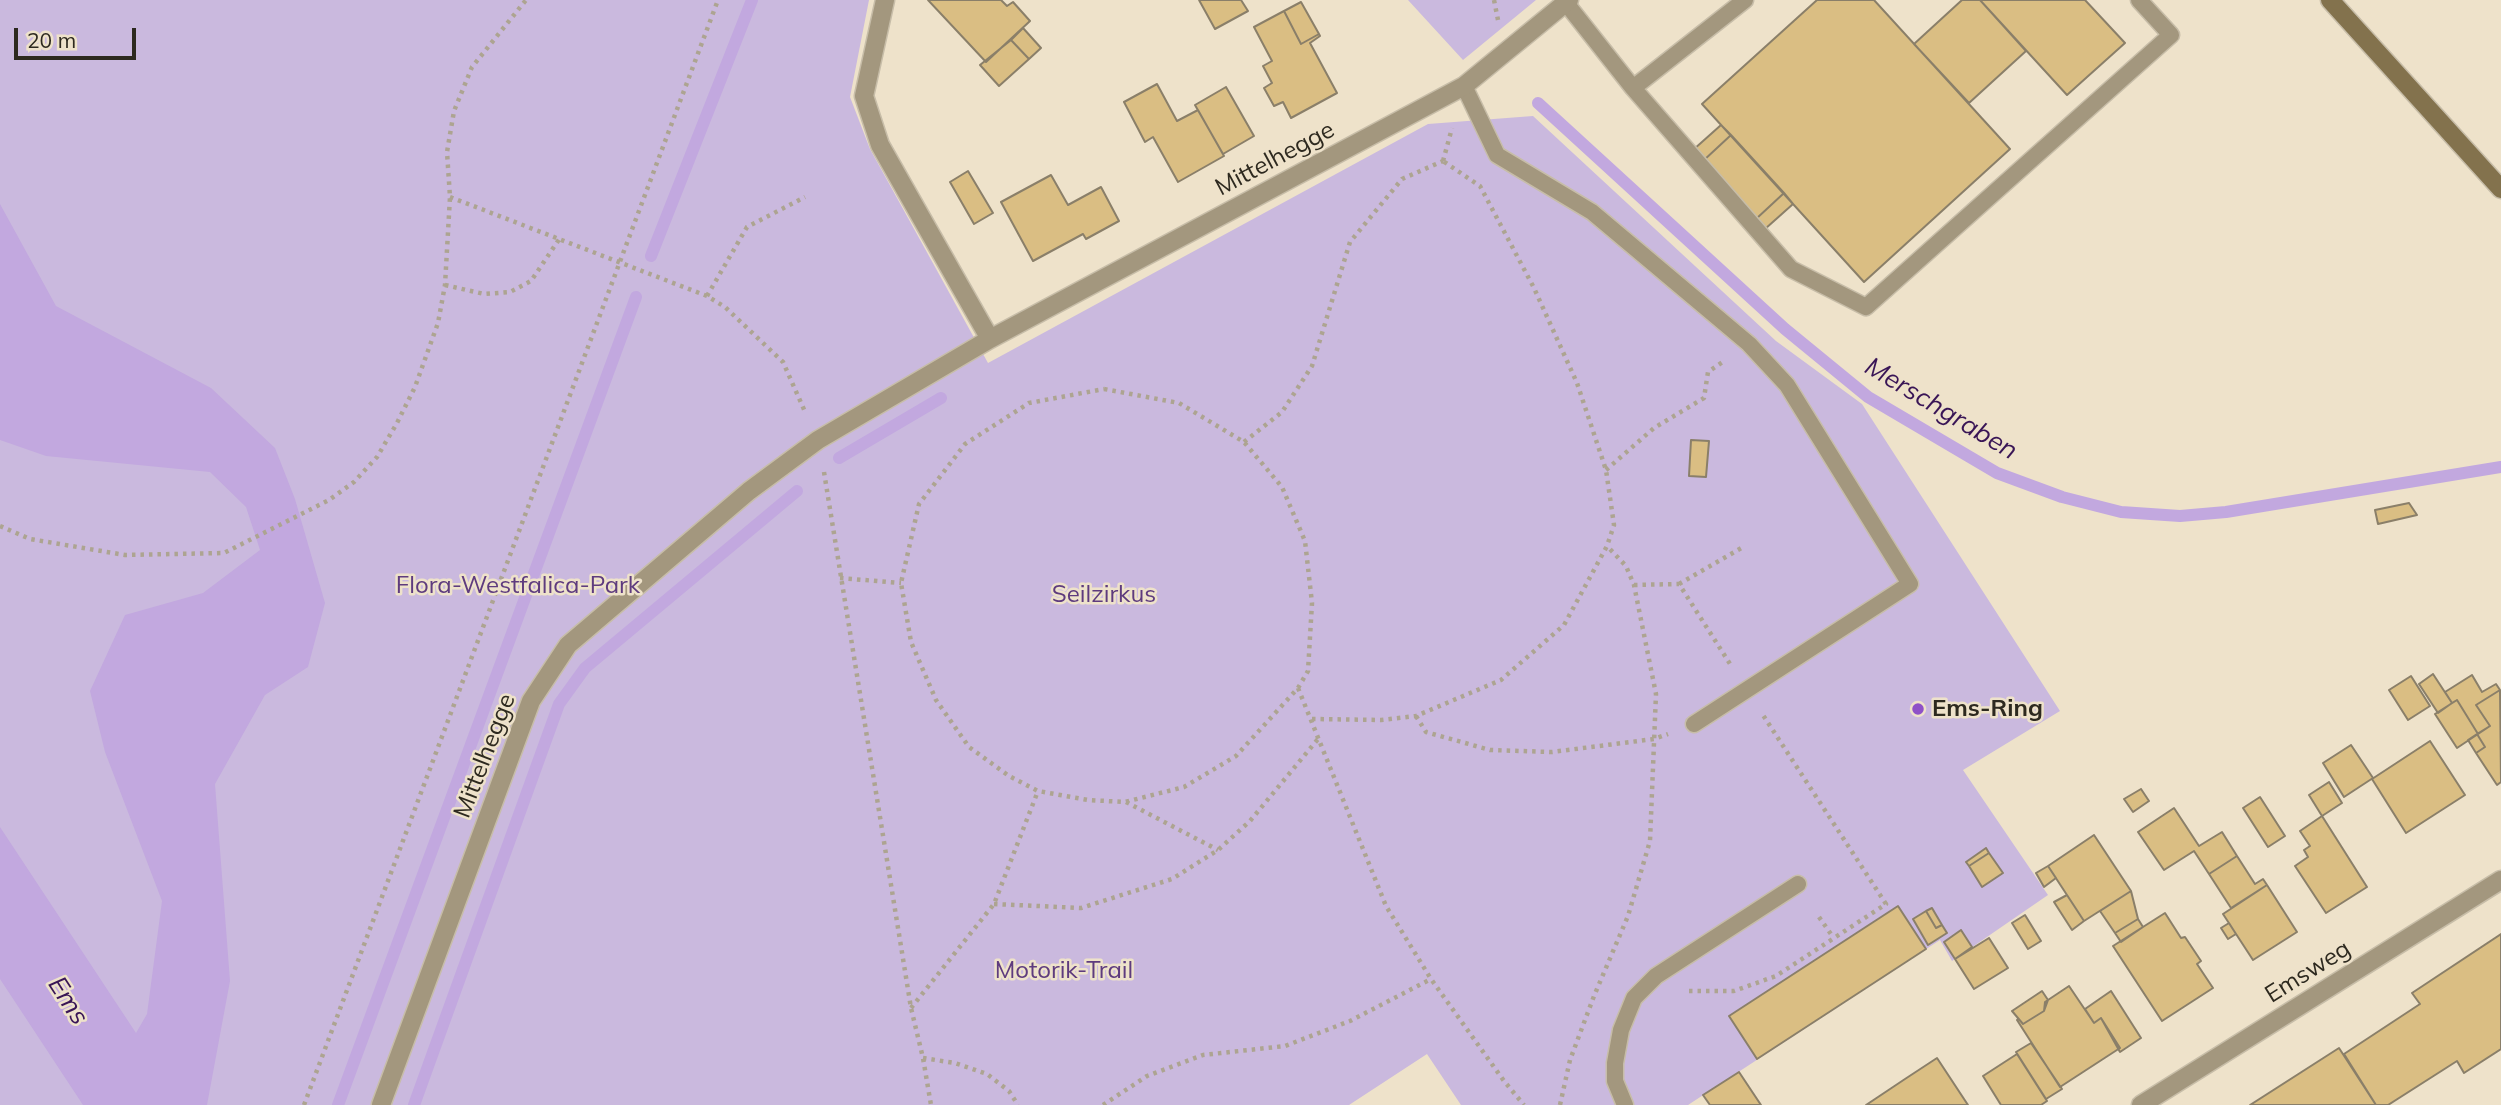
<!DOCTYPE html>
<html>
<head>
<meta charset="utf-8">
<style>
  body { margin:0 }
  #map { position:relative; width:2501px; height:1105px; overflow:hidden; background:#eee2ca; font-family:Mulish,sans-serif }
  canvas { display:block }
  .scale { position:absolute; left:14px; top:28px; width:122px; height:32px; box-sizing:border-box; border:4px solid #2d291f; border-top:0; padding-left:9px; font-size:21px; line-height:24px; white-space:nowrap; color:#2d291f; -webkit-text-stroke:5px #eee2ca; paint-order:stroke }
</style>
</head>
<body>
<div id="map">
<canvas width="2501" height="1105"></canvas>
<div class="scale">20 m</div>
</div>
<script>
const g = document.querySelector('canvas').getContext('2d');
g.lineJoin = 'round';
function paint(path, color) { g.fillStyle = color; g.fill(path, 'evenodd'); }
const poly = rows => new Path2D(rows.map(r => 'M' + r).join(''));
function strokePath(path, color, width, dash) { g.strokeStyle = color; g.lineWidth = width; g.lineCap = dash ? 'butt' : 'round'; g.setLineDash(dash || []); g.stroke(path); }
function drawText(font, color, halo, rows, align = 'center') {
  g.font = font + ' Mulish,sans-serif'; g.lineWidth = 5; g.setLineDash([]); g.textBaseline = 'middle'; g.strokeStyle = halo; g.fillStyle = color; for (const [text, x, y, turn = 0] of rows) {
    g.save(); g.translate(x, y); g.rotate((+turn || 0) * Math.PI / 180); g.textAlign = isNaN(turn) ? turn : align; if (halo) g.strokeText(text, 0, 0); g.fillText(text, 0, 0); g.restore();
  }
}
paint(poly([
  [0,0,869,0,850,97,870,149,988,363,1428,124,1533,116,1776,341,1862,404,2060,711,1963,770,2048,895,1952,961,1940,940,1688,1105,1461,1105,1427,1054,1349,1105,0,1105],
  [1408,0,1536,0,1463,60]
]), '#cab9de');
paint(poly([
  [0,204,56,306,211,388,275,448,295,499,325,603,308,667,265,695,215,784,230,981,207,1105,83,1105,0,979,0,827,136,1033,147,1014,162,901,105,752,90,691,125,615,203,593,260,550,246,507,210,472,46,456,0,440]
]), '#c2a8df');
strokePath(poly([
  [1538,103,1785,329,1868,397,1997,473,2062,497,2121,512,2180,516,2226,512,2501,467],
  [651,256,752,0],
  [839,458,941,398],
  [338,1105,636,297],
  [414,1105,559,704,585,668,797,491]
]), '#c2a8df', 12);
const building = poly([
  [928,0,1001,0,1007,6,1013,2,1030,21,986,62,928,0],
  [1199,0,1241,0,1248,11,1215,29,1199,0],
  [1817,0,1874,0,2010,149,1864,282,1702,104,1817,0],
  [1962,0,1980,0,2026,51,1969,103,1914,44,1962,0],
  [1980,0,2085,0,2125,43,2067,95,1980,0],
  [1301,2,1319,34,1301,44,1284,11,1301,2],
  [1284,11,1301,44,1319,34,1320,36,1310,43,1337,93,1291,118,1283,102,1274,106,1264,88,1272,83,1263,66,1272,61,1254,27,1284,11],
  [1023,28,1041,48,1029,59,1011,40,1023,28],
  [1011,40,1029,59,999,86,980,65,1011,40],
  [1157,84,1177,121,1198,110,1224,156,1178,182,1153,137,1145,142,1124,102,1157,84],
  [1226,87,1254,136,1223,154,1195,105,1226,87],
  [1721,125,1731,135,1703,161,1693,150,1721,125],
  [1731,135,1784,193,1756,219,1703,161,1731,135],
  [968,171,993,213,974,224,950,182,968,171],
  [1051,175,1068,205,1101,187,1119,221,1086,239,1083,234,1033,261,1001,202,1051,175],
  [1784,193,1793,204,1765,229,1756,219,1784,193],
  [1691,440,1709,441,1706,477,1689,476,1691,440],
  [2409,503,2417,515,2378,524,2375,510,2409,503],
  [2433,674,2452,703,2438,713,2419,684,2433,674],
  [2472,675,2482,692,2496,684,2500,690,2476,705,2490,726,2478,734,2457,700,2452,703,2445,692,2472,675],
  [2411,676,2430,706,2408,720,2389,690,2411,676],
  [2500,690,2501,782,2497,785,2476,753,2485,747,2477,734,2490,726,2476,705,2500,690],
  [2457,700,2478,734,2457,748,2435,714,2457,700],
  [2477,734,2485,747,2476,753,2468,740,2477,734],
  [2430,741,2465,795,2406,833,2372,779,2430,741],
  [2351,745,2373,778,2344,797,2323,763,2351,745],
  [2329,782,2342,803,2322,816,2309,795,2329,782],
  [2141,789,2149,801,2133,812,2124,799,2141,789],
  [2260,797,2285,836,2268,847,2243,808,2260,797],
  [2174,808,2199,846,2222,832,2237,856,2209,874,2194,851,2164,870,2138,832,2174,808],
  [2322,816,2367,887,2326,913,2295,866,2308,857,2304,850,2310,846,2300,831,2322,816],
  [2094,835,2131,891,2084,921,2048,866,2094,835],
  [1986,848,1989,853,1969,866,1966,862,1986,848],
  [1989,853,2003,873,1982,887,1969,866,1989,853],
  [2237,856,2255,884,2263,879,2267,885,2231,908,2209,874,2237,856],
  [2048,866,2056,878,2044,887,2036,873,2048,866],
  [2267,885,2297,932,2253,960,2223,914,2267,885],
  [2131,891,2138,919,2115,933,2100,911,2131,891],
  [2067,895,2084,921,2072,930,2054,902,2067,895],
  [1898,906,1926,949,1757,1059,1729,1016,1898,906],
  [1932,908,1942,925,1936,928,1926,911,1932,908],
  [1926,911,1936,928,1942,925,1947,933,1928,945,1913,919,1926,911],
  [2165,913,2181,938,2185,937,2201,961,2197,964,2213,988,2162,1021,2113,946,2165,913],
  [2025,915,2041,941,2028,949,2012,923,2025,915],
  [2138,919,2143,927,2121,942,2115,933,2138,919],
  [2229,923,2236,934,2228,939,2221,928,2229,923],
  [1961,930,1972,947,1955,959,1944,942,1961,930],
  [2501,934,2501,1049,2464,1073,2457,1061,2388,1105,2376,1105,2344,1054,2420,1004,2412,993,2501,934],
  [1989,938,2008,968,1974,989,1955,959,1989,938],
  [2069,986,2094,1023,2101,1018,2120,1048,2060,1087,2017,1020,2019,1019,2023,1024,2044,1011,2045,1002,2069,986],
  [2042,991,2048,1000,2044,1011,2023,1024,2012,1011,2042,991],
  [2111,991,2141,1038,2120,1052,2101,1018,2094,1023,2085,1009,2111,991],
  [2031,1043,2062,1089,2046,1099,2016,1052,2031,1043],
  [2339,1048,2376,1105,2250,1105,2339,1048],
  [2017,1054,2047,1101,2041,1105,2001,1105,1983,1076,2017,1054],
  [1937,1058,1968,1105,1866,1105,1905,1079,1937,1058],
  [1739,1072,1761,1105,1710,1105,1703,1095,1739,1072]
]);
paint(building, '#dabe83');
strokePath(building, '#8a7f69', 2);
const lane = poly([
  [1566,3,1633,88,1791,269,1866,307,2171,35,2139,0],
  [1464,86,1497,155,1592,212,1749,344,1787,385,1910,584,1694,724],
  [1633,88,1745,0],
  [1625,1105,1615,1081,1615,1063,1621,1030,1634,998,1656,976,1798,884]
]);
const street = poly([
  [885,0,864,96,880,145,990,339],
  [381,1105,531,701,568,645,749,491,818,440,990,339,1464,86,1569,0],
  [2141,1105,2501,880]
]);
const secondary = poly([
  [2330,0,2501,189]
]);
strokePath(lane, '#c7bda8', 19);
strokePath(street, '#c7bda8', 21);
strokePath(secondary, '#c7bda8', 21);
strokePath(poly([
  [1494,0,1498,20],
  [1443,161,1452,128],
  [450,197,707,296,725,307,783,362,806,414],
  [445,285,484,294,510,292,531,281,560,238],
  [707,296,747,227,805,197],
  [1104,389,1179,403,1244,442,1282,487,1305,541,1312,603,1308,671,1298,688,1236,756,1184,787,1125,802,1088,800,1038,791,1009,776,969,747,936,700,911,642,901,583,919,504,965,444,1029,403,1104,389],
  [1244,442,1282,412,1312,366,1350,242,1402,179,1443,161],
  [1606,470,1654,428,1704,398,1708,372,1724,361],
  [824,472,911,1008,923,1058,931,1105],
  [0,526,30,539,125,555,224,553,329,500,354,482,377,457,397,423,415,387,438,323,445,285,450,197,447,152,454,111,472,67,526,0],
  [840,578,901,583],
  [1679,584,1743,547],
  [1634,585,1679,584,1732,667],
  [1298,688,1386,906,1431,979,1504,1081,1524,1105],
  [1416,716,1426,732,1490,750,1552,752,1654,739,1668,734],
  [1312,719,1381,720,1416,716,1501,680,1564,625,1607,546,1614,525,1606,470,1577,383,1534,288,1480,186,1443,161],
  [1126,802,1218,850],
  [994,904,1081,908,1172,879,1218,850,1250,821,1318,739],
  [1819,917,1833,937],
  [1689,991,1734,991,1776,976,1886,904,1761,712],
  [911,1008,994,904,1038,791],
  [923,1058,955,1063,987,1074,1009,1091,1018,1105],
  [304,1105,718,0],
  [1103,1105,1147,1076,1203,1055,1285,1046,1350,1021,1431,979],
  [1560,1105,1570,1060,1594,996,1628,916,1650,841,1656,694,1634,585,1626,566,1607,546]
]), '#ada491', 4.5, [3.5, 5]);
strokePath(lane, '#a3977e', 16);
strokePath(street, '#a3977e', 18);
strokePath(secondary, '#83724d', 18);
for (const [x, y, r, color] of [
  [1918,709,7,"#8f51c7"]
]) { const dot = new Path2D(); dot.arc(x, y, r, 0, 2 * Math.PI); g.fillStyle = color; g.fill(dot); strokePath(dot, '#eee2ca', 2.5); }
drawText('24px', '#2d291f', '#eee2ca', [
  ["Mittelhegge",1275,159,-28],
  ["Mittelhegge",485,756,-69],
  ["Emsweg",2308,972,-32]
]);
drawText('24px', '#5e3b7e', '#eee2ca', [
  ["Flora-Westfalica-Park",518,586],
  ["Seilzirkus",1104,595],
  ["Motorik-Trail",1064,971]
]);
drawText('bold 24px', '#2d291f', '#eee2ca', [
  ["Ems-Ring",1932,709]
], 'left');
drawText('italic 26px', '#391556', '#eee2ca', [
  ["Merschgraben",1941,409,31],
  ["Ems",68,1001,57]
]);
</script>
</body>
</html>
